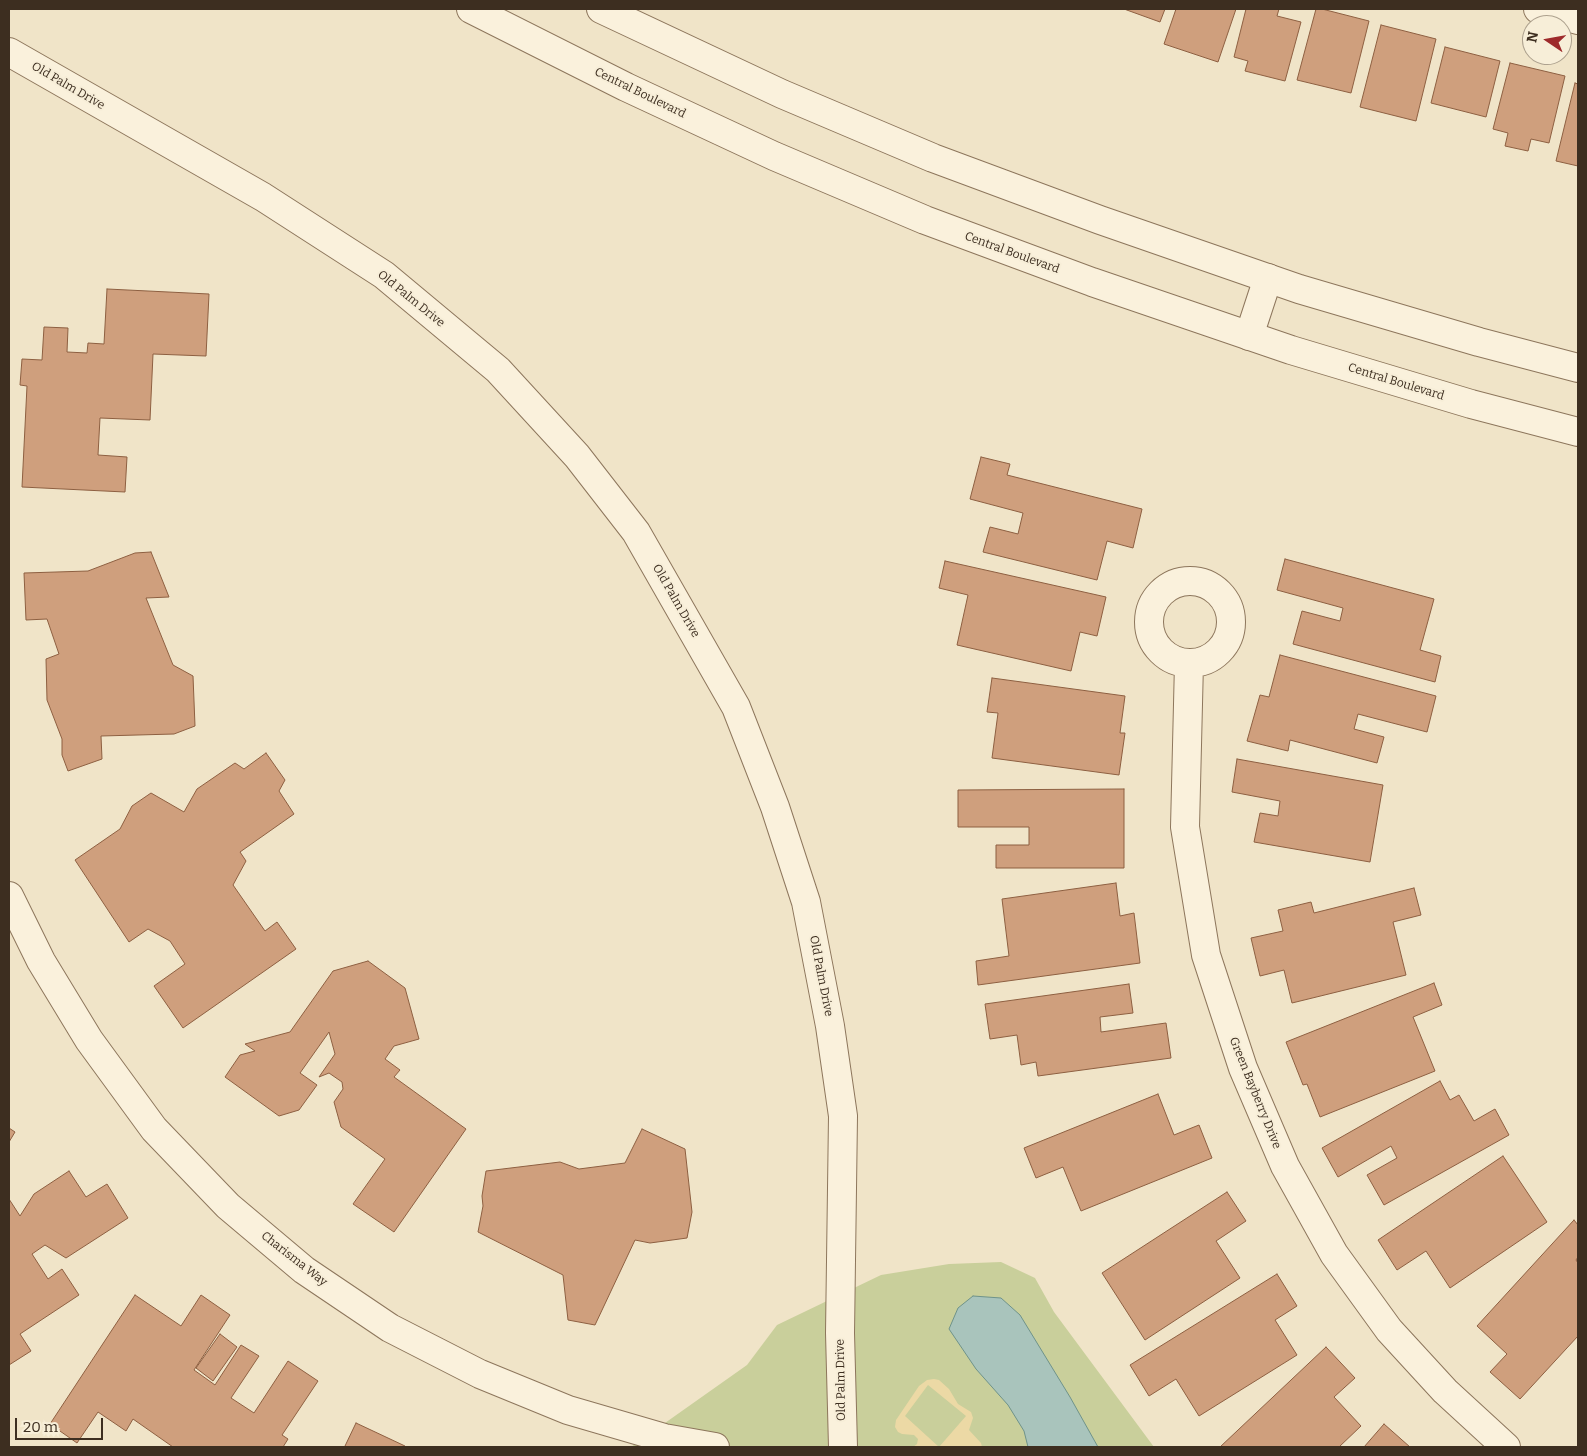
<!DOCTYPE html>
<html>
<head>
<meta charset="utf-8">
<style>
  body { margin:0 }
  #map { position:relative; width:1587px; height:1456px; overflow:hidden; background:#f0e4c8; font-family:Bitter,serif }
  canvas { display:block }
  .frame { position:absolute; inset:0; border:10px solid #3d2e20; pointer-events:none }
  .north { position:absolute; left:1522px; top:15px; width:50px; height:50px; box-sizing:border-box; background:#f7eed8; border:1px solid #ada18e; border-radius:50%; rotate:282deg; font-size:14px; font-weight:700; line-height:20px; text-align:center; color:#3d2e20 }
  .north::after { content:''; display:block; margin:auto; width:18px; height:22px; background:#9e2a2b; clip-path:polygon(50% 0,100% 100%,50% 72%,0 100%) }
  .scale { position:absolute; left:15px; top:1418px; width:88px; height:22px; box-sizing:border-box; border:2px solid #3d2e20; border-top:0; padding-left:6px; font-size:15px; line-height:18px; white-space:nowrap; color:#3d2e20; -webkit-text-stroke:4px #f7eed8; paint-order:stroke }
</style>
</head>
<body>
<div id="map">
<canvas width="1587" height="1456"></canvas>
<div class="frame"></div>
<div class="north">N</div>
<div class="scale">20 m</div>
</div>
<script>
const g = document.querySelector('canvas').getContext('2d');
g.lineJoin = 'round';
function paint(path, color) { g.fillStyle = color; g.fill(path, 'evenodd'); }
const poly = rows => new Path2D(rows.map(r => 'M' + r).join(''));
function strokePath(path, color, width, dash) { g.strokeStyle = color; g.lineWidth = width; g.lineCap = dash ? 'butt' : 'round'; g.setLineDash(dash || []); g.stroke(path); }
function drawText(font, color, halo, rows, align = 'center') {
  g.font = font + ' Bitter,serif'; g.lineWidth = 4; g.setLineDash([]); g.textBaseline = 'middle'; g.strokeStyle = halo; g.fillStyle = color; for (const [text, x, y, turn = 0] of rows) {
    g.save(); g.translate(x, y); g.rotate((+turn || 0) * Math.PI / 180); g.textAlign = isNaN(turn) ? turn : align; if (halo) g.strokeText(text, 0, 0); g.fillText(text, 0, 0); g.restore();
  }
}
paint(poly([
  [1001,1262,1035,1278,1054,1312,1154,1447,631,1447,747,1365,777,1325,881,1275,949,1264]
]), '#c9cf9b');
paint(poly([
  [934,1379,939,1380,949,1389,958,1404,971,1412,973,1418,969,1430,981,1443,982,1447,913,1447,917,1444,918,1439,914,1435,902,1434,898,1432,895,1427,896,1420,919,1386,927,1380],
  [928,1385,966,1416,939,1447,905,1416]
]), '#ecd9a5');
const water = poly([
  [973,1296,1001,1298,1020,1315,1070,1397,1098,1447,1028,1447,1024,1431,1008,1405,976,1369,949,1329,958,1308,973,1296]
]);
paint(water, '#a9c4bc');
strokePath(water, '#6f938a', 1);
const building = poly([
  [1124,9,1165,9,1160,22,1124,9],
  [1176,9,1236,9,1218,62,1164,44,1176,9],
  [1246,9,1279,9,1277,16,1301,22,1285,81,1245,71,1248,61,1234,57,1246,9],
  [1316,9,1322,9,1369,21,1351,93,1297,80,1316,9],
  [1381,25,1436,39,1416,121,1360,107,1381,25],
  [1445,47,1500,61,1486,117,1431,103,1445,47],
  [1510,63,1565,76,1549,143,1531,139,1528,151,1505,146,1508,133,1493,129,1510,63],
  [1575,83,1578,84,1578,166,1556,161,1575,83],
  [107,289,209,294,206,356,153,354,150,420,100,418,98,455,127,457,125,492,22,487,27,386,20,385,22,359,42,360,44,327,68,328,67,352,87,353,88,343,104,344,107,289],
  [981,457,1010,464,1007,475,1142,509,1133,548,1107,541,1097,580,983,552,990,527,1018,534,1023,513,970,499,981,457],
  [151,552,169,597,146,598,173,665,193,676,195,726,174,734,101,736,102,759,68,771,62,755,62,739,47,700,46,659,59,654,47,619,26,620,24,573,88,571,135,553,151,552],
  [1285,559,1434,599,1420,650,1441,656,1435,682,1293,644,1302,611,1340,621,1343,608,1277,590,1285,559],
  [945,561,1106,597,1097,636,1080,632,1071,671,957,645,968,595,939,588,945,561],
  [1280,655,1436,696,1427,732,1358,714,1354,729,1384,737,1377,763,1290,740,1288,751,1247,741,1260,695,1269,697,1280,655],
  [992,678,1125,696,1120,733,1125,733,1119,775,992,758,998,713,987,712,992,678],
  [266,753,285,780,279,791,294,814,240,852,246,861,233,885,265,931,277,922,296,949,183,1028,154,986,185,964,170,941,148,929,129,942,75,860,120,829,132,806,151,793,184,812,197,789,235,763,244,769,266,753],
  [1237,759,1383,785,1370,862,1254,842,1260,813,1278,816,1280,801,1232,792,1237,759],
  [1124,789,1124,868,996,868,996,845,1029,845,1029,827,958,827,958,790,1124,789],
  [1116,883,1120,916,1134,913,1140,963,978,985,976,961,1009,956,1002,899,1116,883],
  [1414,888,1421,915,1393,922,1406,975,1292,1003,1284,970,1260,976,1251,938,1283,931,1278,910,1311,902,1314,913,1414,888],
  [368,961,405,988,419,1039,394,1046,385,1059,400,1070,394,1077,466,1129,394,1232,353,1204,385,1159,341,1127,334,1102,343,1089,342,1082,329,1073,319,1077,335,1054,329,1032,300,1073,317,1085,299,1110,279,1116,225,1077,240,1055,255,1051,245,1044,290,1032,333,971,368,961],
  [1434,983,1442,1005,1413,1017,1435,1071,1320,1117,1307,1084,1303,1085,1286,1042,1434,983],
  [1129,984,1133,1013,1100,1017,1101,1032,1166,1023,1171,1058,1038,1076,1036,1062,1021,1065,1017,1035,990,1039,985,1004,1129,984],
  [1440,1081,1450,1100,1459,1095,1474,1121,1495,1109,1509,1135,1384,1205,1367,1175,1397,1158,1391,1146,1338,1177,1322,1148,1440,1081],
  [1158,1094,1174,1135,1199,1125,1212,1158,1081,1211,1063,1167,1036,1178,1024,1148,1158,1094],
  [9,1128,15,1132,9,1142,9,1128],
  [642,1129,685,1149,692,1212,687,1238,650,1243,635,1240,595,1325,568,1320,563,1275,478,1232,483,1206,482,1196,486,1171,560,1162,579,1169,625,1163,642,1129],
  [1503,1156,1547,1222,1450,1288,1426,1251,1397,1270,1378,1240,1503,1156],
  [69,1171,86,1197,107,1184,128,1218,66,1258,45,1245,32,1254,48,1279,62,1269,79,1295,20,1334,31,1351,9,1365,9,1199,20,1216,34,1194,69,1171],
  [1227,1192,1246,1221,1216,1241,1240,1278,1145,1340,1102,1273,1227,1192],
  [1574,1220,1578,1225,1578,1257,1576,1260,1578,1263,1578,1336,1520,1399,1490,1372,1507,1354,1477,1326,1574,1220],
  [1277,1274,1297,1306,1275,1320,1297,1355,1199,1416,1176,1379,1149,1396,1130,1365,1277,1274],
  [135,1295,181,1326,201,1295,230,1315,194,1370,215,1385,241,1345,259,1356,231,1398,254,1413,288,1361,318,1381,282,1435,288,1439,283,1447,173,1447,133,1419,126,1431,98,1412,77,1443,50,1424,135,1295],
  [220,1334,237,1347,213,1381,196,1368,220,1334],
  [1326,1347,1355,1378,1334,1397,1361,1426,1339,1447,1220,1447,1326,1347],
  [356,1423,405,1446,404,1447,347,1447,345,1446,356,1423],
  [1384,1424,1410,1447,1364,1447,1384,1424]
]);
paint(building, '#cf9f7d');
strokePath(building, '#8d5f41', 1);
const minor = poly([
  [1538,9,1578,20],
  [9,52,263,197,384,275,498,370,577,456,636,532,736,707,775,807,806,902,830,1026,843,1116,840,1333,843,1447],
  [1249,336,1268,278],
  '1149 622a41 41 0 1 1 82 0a41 41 0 1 1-82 0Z',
  [1189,663,1185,827,1206,955,1243,1068,1285,1166,1334,1254,1389,1330,1445,1391,1506,1447],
  [9,896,41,961,89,1040,154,1129,228,1206,304,1270,390,1328,480,1374,568,1410,664,1438,715,1447]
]);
const tertiary = poly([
  [471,9,626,87,774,156,925,220,1092,282,1291,350,1471,404,1578,432],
  [601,9,782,94,933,158,1100,220,1299,289,1479,342,1578,368]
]);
strokePath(minor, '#8d765c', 30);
strokePath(tertiary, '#8d765c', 30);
strokePath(minor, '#faf1dc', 28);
strokePath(tertiary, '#faf1dc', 28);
drawText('12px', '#3d2e20', '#f7eed8', [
  ["Old Palm Drive",68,86,30],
  ["Central Boulevard",640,93,26],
  ["Central Boulevard",1012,253,20],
  ["Old Palm Drive",411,299,39],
  ["Central Boulevard",1396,382,17],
  ["Old Palm Drive",676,601,60],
  ["Old Palm Drive",821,976,79],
  ["Green Bayberry Drive",1255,1093,68],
  ["Charisma Way",294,1259,38],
  ["Old Palm Drive",841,1380,-91]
]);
</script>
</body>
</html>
